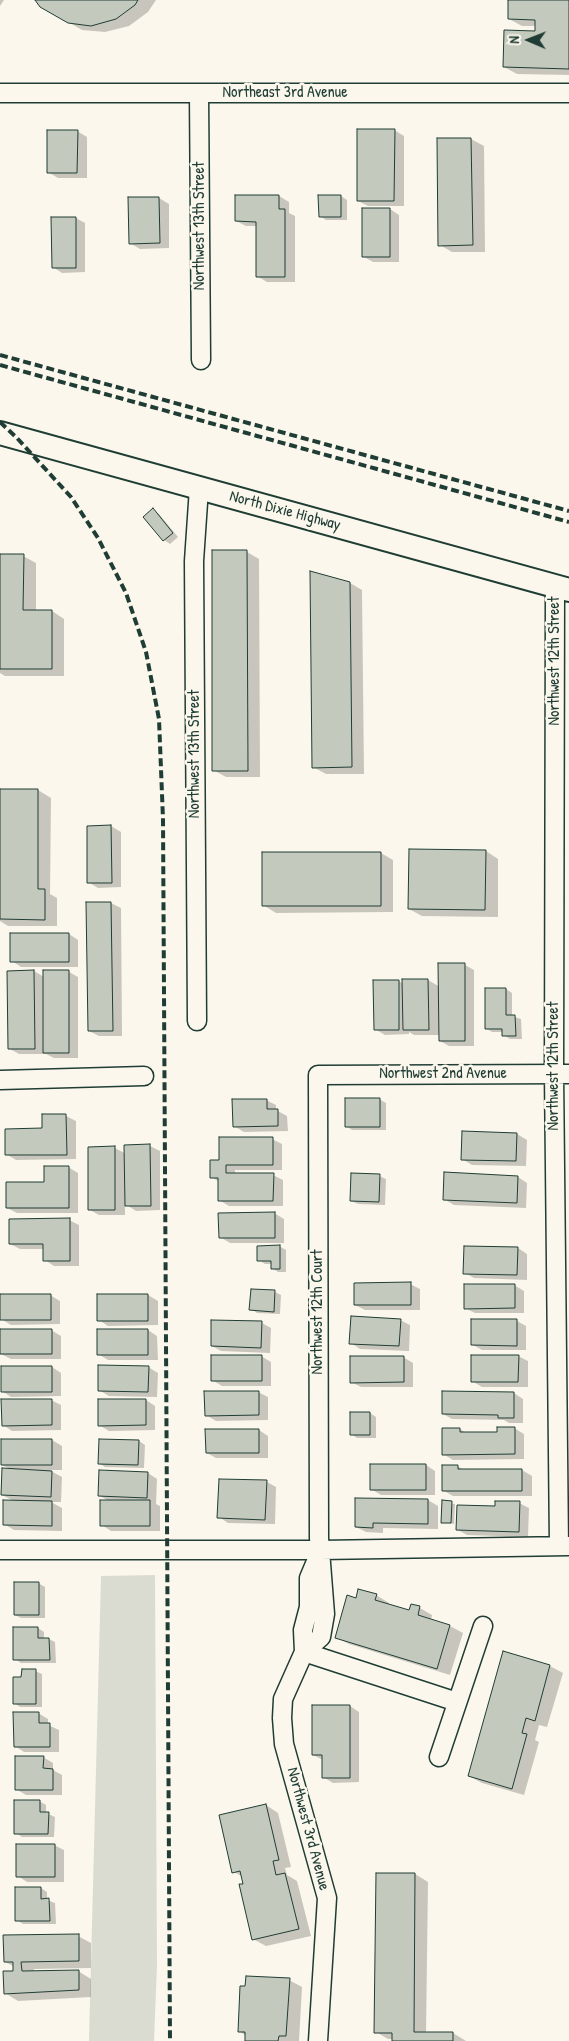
<!DOCTYPE html>
<html>
<head>
<meta charset="utf-8">
<style>
  body { margin:0 }
  #map { position:relative; width:569px; height:2041px; overflow:hidden; background:#fbf7ec; font-family:"Patrick Hand",sans-serif }
  canvas { display:block }
  .north { position:absolute; left:504px; top:15px; width:50px; height:50px; -webkit-text-stroke:4px #fbf7ec; paint-order:stroke; rotate:271deg; font-size:14px; font-weight:700; line-height:20px; text-align:center; color:#1f3d34 }
  .north::after { content:''; display:block; margin:auto; width:18px; height:22px; background:#1f3d34; clip-path:polygon(50% 0,100% 100%,50% 72%,0 100%) }
</style>
</head>
<body>
<div id="map">
<canvas width="569" height="2041"></canvas>
<div class="north">N</div>
</div>
<script>
const g = document.querySelector('canvas').getContext('2d');
g.lineJoin = 'round';
function paint(path, color) { g.fillStyle = color; g.fill(path, 'evenodd'); }
const poly = rows => new Path2D(rows.map(r => 'M' + r).join(''));
function strokePath(path, color, width, dash) { g.strokeStyle = color; g.lineWidth = width; g.lineCap = dash ? 'butt' : 'round'; g.setLineDash(dash || []); g.stroke(path); }
function drawText(font, color, halo, rows, align = 'center') {
  g.font = font + ' "Patrick Hand",sans-serif'; g.lineWidth = 5; g.setLineDash([]); g.textBaseline = 'middle'; g.strokeStyle = halo; g.fillStyle = color; for (const [text, x, y, turn = 0] of rows) {
    g.save(); g.translate(x, y); g.rotate((+turn || 0) * Math.PI / 180); g.textAlign = isNaN(turn) ? turn : align; if (halo) g.strokeText(text, 0, 0); g.fillText(text, 0, 0); g.restore();
  }
}
paint(poly([
  [155,1575,157,1965,154,2041,89,2041,101,1576]
]), '#dbdcd1');
paint(poly([
  [0,0,4,0,0,6],
  [36,0,156,0,148,12,129,26,105,32,82,30,41,6],
  [509,0,569,0,569,75,517,74,504,67,536,32,536,26,522,26,509,19],
  [394,130,404,136,404,206,368,206,358,201],
  [77,131,87,137,87,178,58,178,48,172],
  [471,139,484,146,485,252,452,252,440,245,438,140],
  [236,196,279,196,289,202,289,213,295,216,295,282,267,282,257,276,257,226,246,226,236,221],
  [341,196,347,200,347,220,326,220,320,216],
  [159,198,169,204,169,248,140,249,130,243,130,199],
  [390,209,399,215,399,262,373,262,364,257],
  [76,218,85,223,85,272,62,273,53,267],
  [153,510,159,514,178,537,170,544,164,540],
  [247,552,259,559,260,777,226,777,213,770],
  [0,556,23,556,36,563,36,611,52,611,64,619,64,676,5,676,0,673],
  [350,583,362,590,364,774,326,774,313,767],
  [0,790,38,790,51,798,50,894,57,898,57,926,8,926,0,921],
  [111,826,121,832,121,887,98,888,88,882],
  [486,851,498,859,498,917,422,916,409,909],
  [381,853,393,860,393,912,276,913,263,905],
  [111,903,121,908,122,1036,99,1036,89,1031],
  [69,934,78,940,78,967,21,967,12,961],
  [465,965,474,970,474,1046,449,1046,440,1041,440,1035,414,1035,409,1032,409,1034,385,1035,375,1029,398,981,404,984,428,980,440,987],
  [34,971,44,977,69,972,78,977,78,1058,54,1058,46,1054,19,1054,10,1049],
  [506,989,512,993,512,1016,521,1019,522,1039,510,1039,503,1035,503,1032,492,1032,486,1028],
  [379,1099,386,1103,386,1130,352,1130,346,1126],
  [266,1100,276,1105,276,1110,287,1116,288,1131,244,1132,234,1126],
  [43,1116,66,1116,76,1121,76,1159,16,1160,6,1154,43,1130],
  [517,1134,527,1140,526,1166,472,1165,462,1159],
  [272,1139,282,1144,282,1170,235,1170,235,1175,273,1175,283,1180,283,1206,229,1206,219,1200,219,1182,212,1177,220,1162],
  [150,1146,160,1151,160,1210,136,1211,125,1204,125,1215,99,1215,90,1210,115,1148,126,1154],
  [68,1167,78,1173,78,1213,17,1213,7,1208],
  [379,1176,386,1179,385,1205,358,1204,351,1201],
  [518,1177,527,1183,526,1208,454,1205,444,1199],
  [274,1213,284,1219,284,1243,230,1243,220,1237],
  [69,1220,79,1225,79,1266,54,1266,45,1260,45,1249,20,1249,10,1244],
  [279,1246,286,1250,286,1272,278,1272,272,1268,272,1264,265,1264,259,1260],
  [518,1248,527,1254,527,1280,474,1278,465,1273],
  [410,1284,420,1289,420,1310,365,1310,355,1305],
  [514,1285,524,1291,524,1313,475,1313,465,1308],
  [275,1292,281,1295,280,1314,257,1313,251,1309],
  [50,1295,60,1301,60,1324,11,1325,1,1319],
  [148,1295,158,1301,158,1325,108,1326,99,1320,99,1296],
  [400,1320,410,1325,409,1351,360,1349,351,1343],
  [517,1321,526,1326,526,1350,482,1350,473,1345],
  [262,1323,271,1328,270,1353,221,1351,212,1346],
  [51,1330,61,1336,61,1359,11,1359,1,1354],
  [148,1330,157,1336,158,1360,108,1360,98,1354],
  [261,1356,271,1362,271,1386,222,1386,212,1380],
  [518,1356,528,1361,528,1387,482,1387,472,1381],
  [403,1357,413,1363,413,1387,361,1387,351,1382],
  [52,1367,61,1373,61,1396,11,1397,2,1391],
  [148,1367,158,1373,157,1397,109,1396,99,1390],
  [258,1392,268,1397,268,1420,216,1421,206,1415],
  [514,1393,523,1399,523,1423,509,1423,504,1420,452,1419,443,1414],
  [51,1400,61,1405,61,1430,12,1431,3,1425],
  [146,1400,155,1406,155,1430,109,1431,99,1425],
  [370,1413,376,1417,376,1438,357,1438,351,1434],
  [514,1428,524,1434,524,1459,453,1460,443,1454,460,1429,468,1434,499,1433],
  [259,1430,268,1436,268,1458,216,1458,207,1453],
  [2,1440,52,1440,62,1446,62,1470,49,1470,62,1477,61,1502,51,1502,62,1508,62,1531,14,1530,4,1524,14,1501,2,1495,12,1470,2,1465],
  [139,1441,145,1445,144,1468,105,1467,99,1463],
  [426,1465,435,1471,435,1495,381,1495,371,1489],
  [457,1466,466,1471,522,1470,532,1476,532,1496,453,1496,444,1491],
  [148,1473,157,1479,156,1504,160,1506,160,1531,111,1531,102,1525,109,1501,100,1496],
  [267,1482,276,1487,275,1524,228,1523,219,1517],
  [356,1499,428,1500,438,1506,438,1529,383,1528,383,1533,366,1532,356,1527],
  [443,1502,455,1504,454,1524,442,1522],
  [519,1503,529,1508,528,1537,467,1535,458,1530,496,1508],
  [38,1583,45,1587,45,1618,21,1618,15,1615],
  [376,1595,389,1603,388,1605,410,1611,411,1605,420,1608,432,1615,431,1620,450,1626,463,1633,450,1675,349,1644,336,1637,356,1599],
  [38,1628,44,1632,44,1639,49,1639,55,1642,56,1663,21,1663,15,1659],
  [504,1652,550,1666,563,1673,547,1727,539,1725,535,1740,539,1742,524,1795,482,1783,469,1776],
  [35,1671,42,1674,42,1707,20,1707,14,1703,23,1678],
  [350,1706,359,1712,359,1782,333,1783,323,1777,323,1760,313,1755],
  [38,1713,48,1719,48,1725,59,1730,59,1752,24,1752,15,1746],
  [43,1757,53,1763,53,1770,62,1775,62,1795,26,1795,16,1789],
  [39,1801,46,1805,46,1813,55,1817,54,1837,22,1837,16,1833],
  [266,1805,278,1813,291,1867,285,1868,287,1875,297,1881,311,1936,266,1946,253,1939,243,1877,234,1872],
  [54,1845,64,1850,64,1882,27,1882,18,1876],
  [415,1874,428,1882,426,2033,453,2033,466,2041,393,2041,393,2039,388,2039,376,2032],
  [41,1888,47,1892,47,1900,55,1903,56,1924,23,1924,17,1920],
  [78,1936,91,1943,91,1968,34,1969,34,1972,78,1971,91,1979,91,1997,18,2001,5,1993,15,1967,5,1962],
  [289,1980,302,1987,299,2041,246,2041,246,2036,239,2031]
]), '#0003');
const building = poly([
  [35,0,138,0,135,5,116,19,91,26,68,23,40,7,35,0],
  [508,0,569,0,569,69,503,67,504,30,535,31,535,20,508,19,508,0],
  [357,129,395,129,394,201,357,201,357,129],
  [47,130,78,130,77,173,47,173,47,130],
  [437,138,471,138,473,245,438,246,437,138],
  [235,195,279,195,279,209,285,209,285,277,256,277,256,222,235,221,235,195],
  [318,195,341,195,341,217,319,217,318,195],
  [128,197,159,197,160,243,129,244,128,197],
  [362,208,390,208,390,257,362,257,362,208],
  [51,217,76,217,76,268,52,268,51,217],
  [153,508,173,533,163,541,143,517,153,508],
  [212,550,247,550,248,771,212,771,212,550],
  [0,554,24,554,23,610,52,610,52,669,0,669,0,554],
  [310,571,350,582,352,767,312,768,310,571],
  [0,789,38,789,38,889,45,889,45,920,0,919,0,789],
  [111,825,112,883,87,883,87,826,111,825],
  [409,849,486,850,485,910,408,909,409,849],
  [262,852,381,852,381,906,262,906,262,852],
  [86,902,111,902,113,1031,88,1031,86,902],
  [10,933,69,933,69,962,10,962,10,933],
  [438,963,465,963,465,1041,439,1041,438,963],
  [34,970,35,1049,8,1049,7,971,34,970],
  [43,970,69,970,69,1053,43,1053,43,970],
  [402,979,428,979,429,1030,403,1030,402,979],
  [373,980,399,980,399,1030,374,1030,373,980],
  [485,988,506,988,506,1015,515,1015,516,1036,502,1036,502,1029,485,1029,485,988],
  [345,1098,380,1098,380,1127,345,1127,345,1098],
  [232,1099,267,1099,267,1109,278,1109,278,1126,233,1127,232,1099],
  [42,1114,66,1114,67,1155,5,1155,5,1129,42,1128,42,1114],
  [462,1131,517,1133,516,1161,461,1160,462,1131],
  [219,1137,273,1137,273,1165,226,1165,226,1173,274,1173,273,1201,218,1201,218,1178,210,1178,210,1160,219,1160,219,1137],
  [150,1144,151,1206,125,1206,124,1145,150,1144],
  [115,1146,115,1210,88,1210,88,1147,115,1146],
  [44,1166,69,1166,69,1208,6,1208,6,1182,44,1182,44,1166],
  [444,1172,518,1176,517,1203,443,1200,444,1172],
  [351,1173,380,1174,379,1202,350,1201,351,1173],
  [275,1212,275,1238,219,1238,218,1213,275,1212],
  [70,1218,70,1261,43,1261,43,1244,9,1244,9,1219,70,1218],
  [280,1245,280,1269,271,1269,271,1261,257,1261,257,1246,280,1245],
  [464,1246,518,1247,517,1275,463,1274,464,1246],
  [411,1282,411,1305,354,1305,354,1283,411,1282],
  [464,1284,515,1284,515,1308,464,1309,464,1284],
  [251,1289,275,1290,274,1312,249,1310,251,1289],
  [0,1294,51,1294,51,1320,0,1320,0,1294],
  [97,1294,148,1294,148,1321,97,1321,97,1294],
  [351,1316,401,1319,399,1346,349,1344,351,1316],
  [471,1319,517,1319,517,1346,471,1345,471,1319],
  [211,1320,262,1321,261,1348,211,1346,211,1320],
  [0,1329,52,1329,52,1354,0,1354,0,1329],
  [97,1329,148,1329,148,1355,97,1355,97,1329],
  [211,1355,262,1355,262,1381,211,1381,211,1355],
  [471,1355,519,1355,518,1382,471,1382,471,1355],
  [350,1356,404,1356,404,1382,350,1383,350,1356],
  [98,1365,149,1366,148,1392,98,1391,98,1365],
  [1,1366,52,1366,52,1392,1,1392,1,1366],
  [204,1391,259,1391,259,1415,205,1416,204,1391],
  [442,1391,514,1392,514,1418,498,1418,498,1415,442,1414,442,1391],
  [1,1399,52,1399,52,1425,2,1426,1,1399],
  [98,1399,146,1399,146,1425,98,1426,98,1399],
  [350,1412,370,1412,370,1435,350,1435,350,1412],
  [497,1427,515,1427,515,1454,442,1455,442,1428,460,1428,460,1432,497,1432,497,1427],
  [205,1429,259,1429,259,1453,206,1453,205,1429],
  [1,1439,52,1439,52,1465,1,1465,1,1439],
  [99,1439,139,1440,138,1465,98,1464,99,1439],
  [370,1464,426,1464,426,1490,370,1490,370,1464],
  [442,1465,458,1465,458,1469,522,1469,522,1491,442,1491,442,1465],
  [2,1468,52,1471,51,1497,1,1495,2,1468],
  [99,1470,148,1472,147,1498,98,1496,99,1470],
  [219,1479,267,1480,265,1520,217,1518,219,1479],
  [355,1498,428,1499,428,1524,373,1523,373,1528,355,1527,355,1498],
  [3,1500,52,1501,52,1526,3,1525,3,1500],
  [100,1500,150,1500,150,1526,100,1526,100,1500],
  [442,1500,452,1501,451,1523,441,1523,442,1500],
  [495,1501,520,1501,519,1532,456,1530,457,1505,495,1506,495,1501],
  [14,1582,39,1582,39,1615,14,1615,14,1582],
  [358,1589,377,1594,375,1600,409,1610,411,1604,420,1606,418,1615,450,1625,437,1669,335,1638,347,1595,356,1598,358,1589],
  [13,1627,38,1627,38,1638,49,1638,50,1660,13,1660,13,1627],
  [503,1651,550,1665,535,1721,526,1718,522,1733,527,1734,512,1789,468,1776,503,1651],
  [22,1669,36,1669,36,1704,13,1704,13,1677,21,1677,22,1669],
  [312,1705,350,1705,350,1778,322,1778,322,1755,312,1755,312,1705],
  [13,1712,39,1712,39,1723,50,1723,50,1747,14,1747,13,1712],
  [15,1756,44,1756,43,1768,53,1769,53,1790,15,1790,15,1756],
  [14,1800,40,1800,40,1812,49,1812,48,1834,14,1834,14,1800],
  [266,1804,279,1860,273,1861,276,1875,285,1873,299,1929,252,1940,239,1884,243,1884,240,1871,232,1873,219,1815,266,1804],
  [16,1844,55,1844,55,1877,16,1877,16,1844],
  [376,1873,415,1873,414,2032,453,2032,453,2041,392,2041,392,2033,374,2033,376,1873],
  [15,1887,41,1887,41,1899,49,1898,50,1921,15,1921,15,1887],
  [79,1934,79,1961,21,1962,22,1971,79,1970,79,1990,4,1994,3,1971,13,1971,13,1962,4,1962,3,1935,79,1934],
  [246,1976,290,1978,286,2036,279,2036,278,2041,245,2041,245,2032,238,2032,240,1986,245,1986,246,1976]
]);
paint(building, '#c4c9be');
strokePath(building, '#1f3d34', 1);
const minor = poly([
  [0,93,569,93],
  [199,93,201,360],
  [555,586,554,1074,559,1546],
  [197,1021,194,561,199,488],
  [0,1080,144,1076],
  [0,1550,321,1550,569,1546],
  [304,1652,457,1702],
  [304,1652,303,1630,309,1607,309,1578,320,1552],
  [439,1757,483,1626],
  [318,2041,327,1898,284,1744,282,1718,283,1699,304,1652,321,1637,325,1614,319,1538,318,1075,569,1074]
]);
const major = poly([
  [0,433,569,590]
]);
strokePath(minor, '#1f3d34', 21);
strokePath(major, '#1f3d34', 26);
strokePath(minor, '#fbf7ec', 18);
strokePath(major, '#fbf7ec', 22);
strokePath(poly([
  [0,355,569,511],
  [0,365,569,522],
  [0,422,17,438,71,497,98,538,126,593,146,652,159,719,163,819,170,2041]
]), '#1f3d34', 4, [8, 4]);
drawText('16px', '#1f3d34', '#fbf7ec', [
  ["Northeast 3rd Avenue",285,93],
  ["Northwest 13th Street",200,226,-90],
  ["North Dixie Highway",285,511,15],
  ["Northwest 12th Street",555,661,-90],
  ["Northwest 13th Street",195,754,-90],
  ["Northwest 12th Street",554,1066,-90],
  ["Northwest 2nd Avenue",443,1074],
  ["Northwest 12th Court",318,1312,-90],
  ["Northwest 3rd Avenue",308,1829,75]
]);
</script>
</body>
</html>
